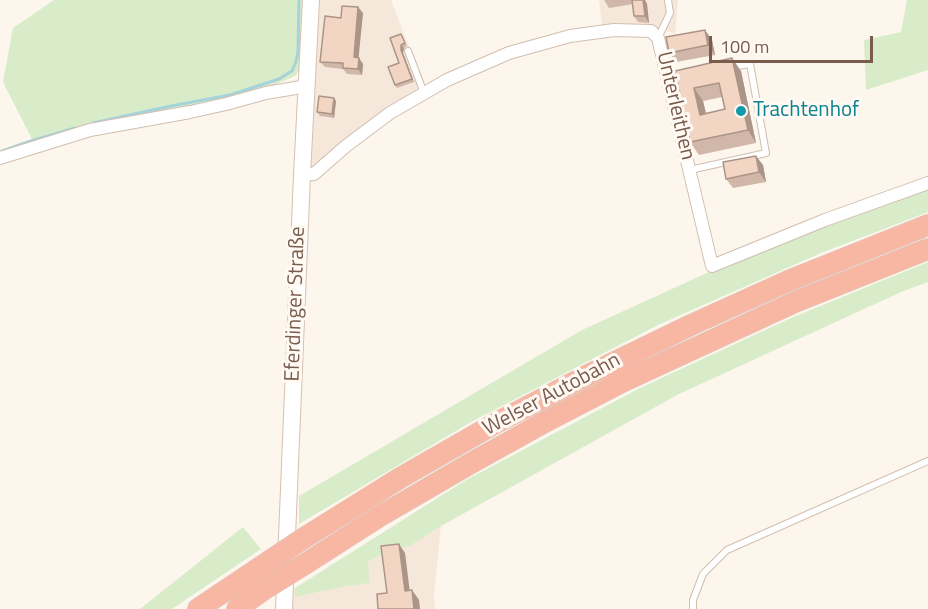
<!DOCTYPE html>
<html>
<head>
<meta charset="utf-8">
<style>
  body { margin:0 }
  #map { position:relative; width:928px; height:609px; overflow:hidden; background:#fdf6ec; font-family:"Titillium Web",sans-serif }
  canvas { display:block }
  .scale { position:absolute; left:709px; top:36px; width:164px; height:27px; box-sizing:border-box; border:3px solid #7a5c4d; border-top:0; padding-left:8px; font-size:18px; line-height:21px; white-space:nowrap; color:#7a5c4d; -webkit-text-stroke:4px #fffaf3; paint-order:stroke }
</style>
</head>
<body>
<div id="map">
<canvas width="928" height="609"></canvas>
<div class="scale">100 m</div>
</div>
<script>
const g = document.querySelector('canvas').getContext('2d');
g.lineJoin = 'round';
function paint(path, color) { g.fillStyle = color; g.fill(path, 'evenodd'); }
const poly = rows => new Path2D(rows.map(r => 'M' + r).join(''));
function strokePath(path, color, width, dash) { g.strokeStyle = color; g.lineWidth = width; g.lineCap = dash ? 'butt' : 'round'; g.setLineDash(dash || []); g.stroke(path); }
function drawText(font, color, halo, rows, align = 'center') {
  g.font = font + ' "Titillium Web",sans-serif'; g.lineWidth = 6; g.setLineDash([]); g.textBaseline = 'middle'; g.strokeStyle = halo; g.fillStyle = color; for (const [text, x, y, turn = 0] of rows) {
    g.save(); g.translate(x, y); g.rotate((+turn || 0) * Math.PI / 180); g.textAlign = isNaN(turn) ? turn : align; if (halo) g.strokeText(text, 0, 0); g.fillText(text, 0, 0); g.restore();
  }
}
paint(poly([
  [319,0,391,0,424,86,310,171],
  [599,0,678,0,675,34,650,25,602,25],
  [441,526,434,594,435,609,276,609,277,601,295,588,295,597,347,586,370,583,368,562,386,552,410,546]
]), '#f5e8da');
paint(poly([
  [54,0,305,0,303,65,295,76,274,85,230,100,101,125,33,141,3,82,13,28],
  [907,0,928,0,928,70,866,90,864,40,901,32],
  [928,187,928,212,821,253,658,325,471,422,299,524,299,496,582,330,707,273,854,213],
  [928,262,928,282,901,292,679,394,441,526,410,546,386,552,368,562,370,583,347,586,295,597,295,588,466,480,640,388,791,318],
  [243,527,261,549,172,609,140,609]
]), '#d8ecc9');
strokePath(poly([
  [93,123,171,106,230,95,279,79,292,71,296,62,298,52,299,0],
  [2,151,31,141,75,128]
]), '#a5d3da', 3);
const service = poly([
  [658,38,670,13,668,0],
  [408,51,424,93],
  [690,170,766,153,750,64,731,67],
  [693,609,693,600,703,574,727,550,928,461]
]);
const minor = poly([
  [0,158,90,130,190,112,226,104,266,93,307,86],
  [302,175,314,174,346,146,390,113,447,80,509,53,570,36,614,30,651,31,658,38,712,266,825,220,928,183]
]);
const secondary = poly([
  [284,609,302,175,311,0]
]);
const motorway = poly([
  [304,538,400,478,496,423,584,377,691,325,788,281,928,225],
  [305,564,380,516,473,462,545,422,624,381,795,302,928,249],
  [198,609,274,558],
  [237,609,263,590]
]);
strokePath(service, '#d1beb0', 8);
strokePath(minor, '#d1beb0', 14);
strokePath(secondary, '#d6c0b0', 18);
strokePath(motorway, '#dad1cd', 22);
strokePath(service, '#fff', 6);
strokePath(minor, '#fff', 12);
strokePath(secondary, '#fff', 16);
strokePath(motorway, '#f7b7a3', 21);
const motorwayBridge = poly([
  [274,558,304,538],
  [263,590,305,564]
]);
strokePath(motorwayBridge, '#dad1cd', 22, []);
strokePath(motorwayBridge, '#f7b7a3', 21);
paint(poly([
  [604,0,645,0,647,4,649,23,638,22,634,16,633,4,609,8],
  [363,13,358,58,363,64,362,75,347,74,343,69,325,67,320,62,341,18],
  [705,30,712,40,715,55,676,62,669,53],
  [401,34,407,46,404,48,403,53,414,82,397,88,395,85,399,63],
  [675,71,741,71,756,143,699,155,690,142],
  [722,97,725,109,706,113,703,101],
  [336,101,334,118,320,116,317,112],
  [763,165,766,182,733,188,726,179]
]), '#d1b7a8');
paint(poly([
  [643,0,645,0,647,4,649,23,645,16],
  [358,7,363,13,358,63,354,57],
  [705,30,712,40,715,55,708,45],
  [401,45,404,48,403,53,414,82,412,79,401,50],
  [359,58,363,64,362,75,358,69],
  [732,58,741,71,756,143,748,130],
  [694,88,703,101,709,127,700,115],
  [334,98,336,101,334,118,332,114],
  [756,156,763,165,766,182,759,172],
  [399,544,405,553,411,601,405,591],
  [412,590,419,600,420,609,414,609]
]), '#aa9588');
const building = poly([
  [632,0,643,0,645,16,634,16,632,0],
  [342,6,358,7,354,57,359,58,358,69,343,68,343,63,320,62,325,16,341,18,342,6],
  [705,30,708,45,669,53,666,37,705,30],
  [401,34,405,43,401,45,401,50,412,79,395,85,388,67,399,63,390,38,401,34],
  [732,58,748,130,690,142,675,71,732,58],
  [719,83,725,109,700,115,694,88,719,83],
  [319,96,334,98,332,114,317,112,319,96],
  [756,156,759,172,726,179,723,162,756,156],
  [399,544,405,591,412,590,414,609,378,609,377,594,387,593,381,546,399,544]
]);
paint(building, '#f3d5c3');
strokePath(building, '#aa9588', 1.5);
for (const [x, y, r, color] of [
  [741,111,6,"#0f9aa8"]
]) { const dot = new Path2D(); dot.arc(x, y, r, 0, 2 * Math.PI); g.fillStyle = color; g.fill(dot); strokePath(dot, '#fffaf3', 2); }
drawText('21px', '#7a5c4d', '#fffaf3', [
  ["Unterleithen",675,106,77],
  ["Eferdinger Straße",296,304,-88],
  ["Welser Autobahn",552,395,-28]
]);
drawText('21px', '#0d838f', '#fffaf3', [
  ["Trachtenhof",753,111]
], 'left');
</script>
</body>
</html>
